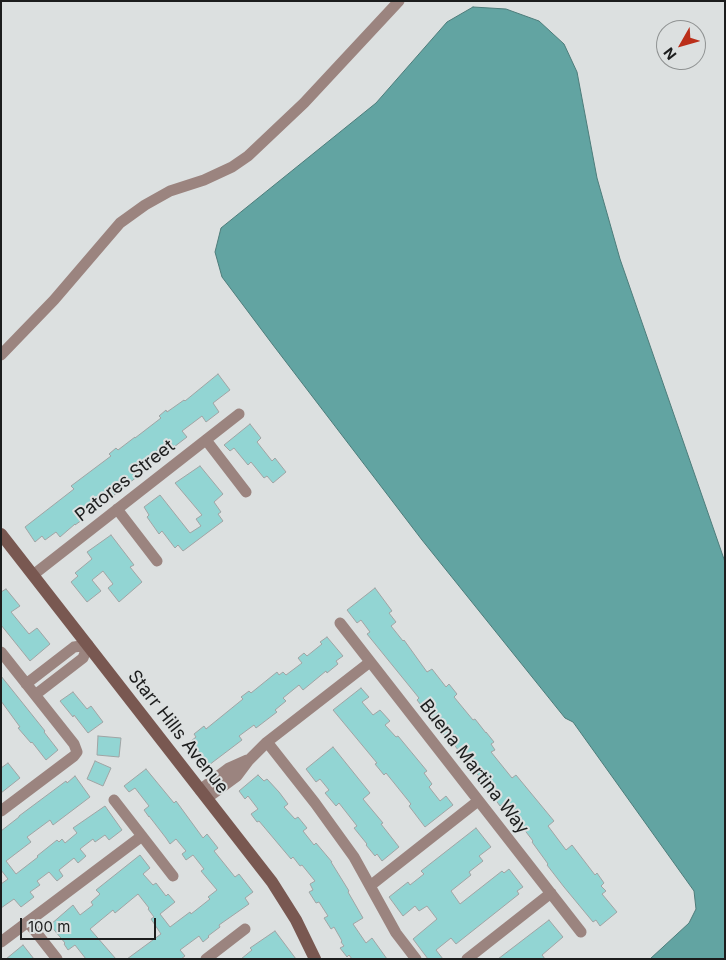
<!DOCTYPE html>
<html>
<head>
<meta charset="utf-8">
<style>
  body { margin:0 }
  #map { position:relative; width:726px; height:960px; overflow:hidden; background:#dce0e0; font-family:Inter,sans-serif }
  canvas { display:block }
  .frame { position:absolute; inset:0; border:2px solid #1c1d1d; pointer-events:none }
  .north { position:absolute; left:656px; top:20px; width:50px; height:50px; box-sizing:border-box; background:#dce0e0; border:1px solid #8f9292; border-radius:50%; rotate:232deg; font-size:14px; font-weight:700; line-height:20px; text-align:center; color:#1c1d1d }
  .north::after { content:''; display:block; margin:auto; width:18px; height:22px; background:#bb2f1a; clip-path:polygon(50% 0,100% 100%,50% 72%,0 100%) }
  .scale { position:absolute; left:20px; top:918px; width:136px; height:22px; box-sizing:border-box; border:2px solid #1c1d1d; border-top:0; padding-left:6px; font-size:15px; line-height:18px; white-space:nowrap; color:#1c1d1d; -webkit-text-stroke:4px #dce0e0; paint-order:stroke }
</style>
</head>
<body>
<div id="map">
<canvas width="726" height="960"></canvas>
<div class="frame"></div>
<div class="north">N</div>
<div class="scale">100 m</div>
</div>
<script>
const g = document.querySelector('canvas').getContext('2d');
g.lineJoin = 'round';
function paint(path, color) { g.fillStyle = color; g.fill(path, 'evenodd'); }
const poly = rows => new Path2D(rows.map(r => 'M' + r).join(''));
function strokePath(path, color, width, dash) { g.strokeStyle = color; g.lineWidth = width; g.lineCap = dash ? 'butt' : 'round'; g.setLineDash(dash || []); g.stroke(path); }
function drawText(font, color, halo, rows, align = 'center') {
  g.font = font + ' Inter,sans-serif'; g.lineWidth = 4; g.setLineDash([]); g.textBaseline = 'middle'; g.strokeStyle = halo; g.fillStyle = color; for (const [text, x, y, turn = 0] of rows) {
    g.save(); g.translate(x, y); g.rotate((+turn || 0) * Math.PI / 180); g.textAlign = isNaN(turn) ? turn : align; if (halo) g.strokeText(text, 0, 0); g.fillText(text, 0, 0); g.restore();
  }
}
const water = poly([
  [473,7,506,9,539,21,564,44,577,72,597,178,620,259,725,562,725,959,650,959,689,923,696,909,694,891,573,722,565,718,422,540,273,345,222,277,215,252,221,228,376,103,447,22,473,7]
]);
paint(water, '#62a4a2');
strokePath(water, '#4d7c7a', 1);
const building = poly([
  [218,374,230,390,213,403,219,412,206,422,202,416,182,431,187,437,174,447,169,441,143,462,148,468,108,500,104,494,84,508,85,509,78,515,82,520,75,525,75,524,60,537,56,532,45,540,42,536,35,542,25,527,74,489,71,486,111,456,109,454,116,448,118,450,135,437,135,438,161,418,159,416,166,410,167,412,184,400,185,401,218,374],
  [250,424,261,438,257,442,272,461,275,458,286,472,273,483,267,476,264,478,251,462,248,465,234,448,230,451,224,445,250,424],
  [200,466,223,494,214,502,221,512,218,514,223,521,183,551,178,545,175,548,162,531,159,534,147,517,149,515,144,507,160,495,190,533,201,526,196,519,202,515,175,483,200,466],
  [111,535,134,565,130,567,142,582,119,602,108,588,113,584,103,571,92,580,101,591,87,602,71,582,78,576,75,573,92,559,87,552,111,535],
  [375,588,392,611,389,613,396,622,391,626,403,641,404,640,427,672,432,669,446,687,449,684,457,694,454,697,473,720,475,719,486,733,486,732,494,742,491,744,495,750,491,752,512,778,516,775,554,821,548,826,566,850,572,845,595,875,597,873,604,883,601,886,606,891,602,894,617,912,600,926,596,920,593,922,564,887,547,865,548,864,532,842,533,841,523,828,520,830,511,819,514,816,504,803,500,806,492,795,493,794,455,746,457,744,448,733,445,736,417,700,419,698,367,634,370,632,361,620,357,623,347,610,375,588],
  [6,589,20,606,11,612,29,634,37,628,50,644,30,661,1,625,1,592,6,589],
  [327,637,343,656,336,661,338,664,327,673,326,671,303,690,299,685,283,698,286,701,275,710,277,712,256,728,254,725,239,736,242,740,209,765,191,741,196,737,194,734,204,726,206,729,243,699,241,697,249,691,251,693,277,672,279,675,283,672,286,675,302,663,298,658,304,653,307,656,322,644,320,642,327,637],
  [1,676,45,731,44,732,58,750,46,760,32,742,31,743,18,728,20,727,1,701,1,676],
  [361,688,369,697,362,702,373,715,380,710,390,721,385,725,396,737,398,736,427,771,424,773,432,784,429,787,440,801,446,796,453,805,425,827,409,806,411,804,386,773,384,775,375,764,377,763,333,710,361,688],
  [73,692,87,709,91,706,103,722,88,733,74,715,73,717,60,701,73,692],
  [98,736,121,738,119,757,97,755,98,736],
  [333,747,370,793,363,799,383,823,381,824,399,847,382,861,377,854,375,856,366,845,367,844,354,828,357,826,339,803,336,806,325,793,329,790,320,779,316,782,306,769,333,747],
  [95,761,111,768,103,786,87,779,95,761],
  [8,763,20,778,1,793,1,768,8,763],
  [146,769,174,803,176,801,203,838,207,834,218,848,214,851,235,877,239,874,253,892,245,898,249,904,219,925,220,927,208,936,209,937,203,942,199,936,180,950,185,956,181,959,127,959,161,934,151,919,154,917,148,909,149,908,138,894,115,913,113,910,90,929,116,959,86,959,75,945,68,950,64,944,65,943,50,925,73,905,80,915,93,905,91,902,100,894,96,890,140,855,150,868,143,874,153,885,156,883,166,896,168,894,175,902,160,914,170,927,190,912,191,914,210,899,208,897,217,890,201,871,204,869,193,855,186,860,182,854,186,851,176,839,170,844,166,838,149,816,149,817,144,810,149,806,135,788,129,792,124,786,146,769],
  [258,775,264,781,267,779,279,792,288,804,284,807,295,819,298,817,307,828,303,831,314,845,316,843,332,862,331,862,349,891,348,892,363,918,353,924,366,943,372,938,387,959,352,959,349,955,347,957,340,948,344,946,341,942,342,941,334,927,331,929,324,918,328,916,319,902,316,903,309,892,313,890,310,884,315,881,302,865,300,866,293,857,291,859,259,821,257,822,251,814,258,809,248,796,245,799,239,791,258,775],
  [75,776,90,797,53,825,50,820,27,837,31,842,6,861,16,874,38,857,37,856,57,840,59,842,62,839,65,843,77,833,73,828,105,806,122,830,109,840,105,835,95,842,93,839,80,849,86,856,78,863,74,858,59,870,63,876,57,881,49,872,37,881,40,885,30,892,34,897,21,907,14,899,1,908,1,884,8,879,1,870,1,831,19,817,19,816,66,781,67,783,75,776],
  [476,828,491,847,479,856,483,861,469,872,471,875,451,891,460,904,502,871,504,873,509,869,523,887,517,891,519,894,456,944,451,938,436,950,443,959,428,959,413,939,437,919,427,906,419,911,415,906,403,916,389,897,408,882,410,885,424,874,421,871,476,828],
  [549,920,563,937,542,955,545,959,498,959,549,920],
  [275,931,296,959,241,959,252,950,250,948,275,931],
  [23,945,34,959,6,959,23,945]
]);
paint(building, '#92d5d3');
strokePath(building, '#a0a4a4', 1);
strokePath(poly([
  [1,355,54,300,120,223,145,205,170,191,204,180,232,167,248,156,304,103,399,1],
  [206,440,246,492],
  [117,509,157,561],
  [33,575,239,414],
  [340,623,581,932],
  [1,652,74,744,77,752,74,756,1,811],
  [26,684,74,647,88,645],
  [35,695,83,658,88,645],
  [267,742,315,803,354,857,396,933,416,959],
  [200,790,229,768,247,760],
  [207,798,237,776,249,760,267,742,370,662],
  [114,800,173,876],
  [370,886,478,801],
  [28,922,57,959],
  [1,942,142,836],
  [206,959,245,929],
  [467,959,551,893]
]), '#9b847f', 11);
strokePath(poly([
  [1,534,272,882,296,920,315,959]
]), '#795851', 12);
drawText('18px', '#1c1d1d', '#dce0e0', [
  ["Patores Street",125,481,-38],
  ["Starr Hills Avenue",178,732,52],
  ["Buena Martina Way",474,767,52]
]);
</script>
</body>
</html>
